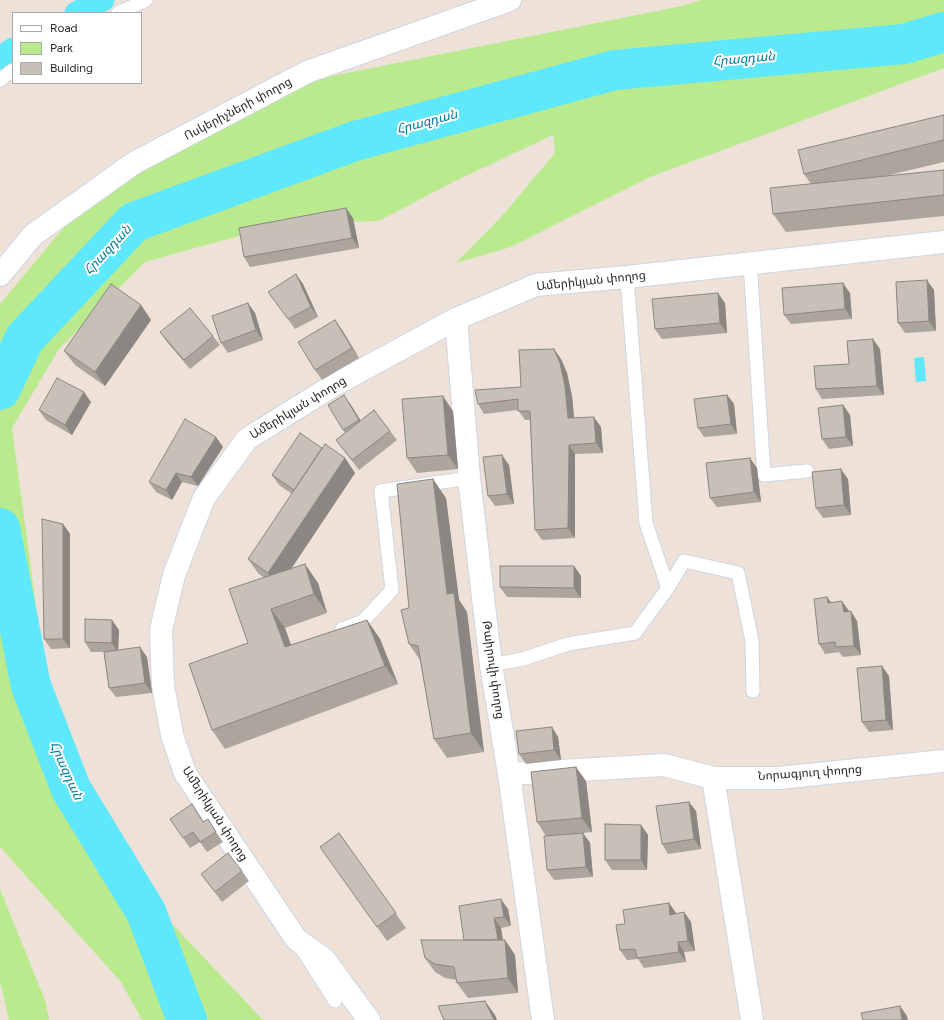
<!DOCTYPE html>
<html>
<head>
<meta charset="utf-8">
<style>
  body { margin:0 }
  #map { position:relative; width:944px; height:1020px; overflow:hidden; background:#ede1d8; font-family:Figtree,sans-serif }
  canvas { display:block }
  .legend { position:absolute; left:12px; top:12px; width:130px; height:72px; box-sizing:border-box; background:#fff; border:1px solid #a9a9a9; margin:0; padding:5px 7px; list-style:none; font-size:12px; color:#292929 }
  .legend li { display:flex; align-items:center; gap:8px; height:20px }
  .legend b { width:20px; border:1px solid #a9a9a9 }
</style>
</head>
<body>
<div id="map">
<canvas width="944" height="1020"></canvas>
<ul class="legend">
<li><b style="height:5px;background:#fff"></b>Road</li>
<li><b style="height:11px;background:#baea8e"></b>Park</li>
<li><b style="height:11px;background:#c7c0b8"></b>Building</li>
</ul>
</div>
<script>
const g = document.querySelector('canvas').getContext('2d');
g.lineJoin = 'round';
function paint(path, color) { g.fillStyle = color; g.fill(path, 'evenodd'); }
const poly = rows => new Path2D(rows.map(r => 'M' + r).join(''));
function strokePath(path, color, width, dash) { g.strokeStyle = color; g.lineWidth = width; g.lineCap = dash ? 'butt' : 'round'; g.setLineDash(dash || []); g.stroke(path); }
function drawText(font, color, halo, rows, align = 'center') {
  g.font = font + ' Figtree,"Noto Sans Armenian",sans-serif'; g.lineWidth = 4; g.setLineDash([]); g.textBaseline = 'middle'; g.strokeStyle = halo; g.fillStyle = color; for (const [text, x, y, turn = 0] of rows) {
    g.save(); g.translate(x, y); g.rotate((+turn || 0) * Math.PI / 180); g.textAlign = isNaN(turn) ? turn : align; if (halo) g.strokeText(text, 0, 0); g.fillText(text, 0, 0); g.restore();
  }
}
paint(poly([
  [701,0,944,0,944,68,650,177,511,247,456,263,502,216,555,153,553,135,453,182,379,221,282,224,145,262,59,349,12,428,42,651,78,784,159,910,263,1020,142,1020,121,982,0,847,0,304,66,225,136,171,307,81,682,6],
  [0,889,45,1000,49,1020,9,1020,0,981]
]), '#baea8e');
paint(poly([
  [924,357,926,381,916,382,914,358]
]), '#5fe7fb');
strokePath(poly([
  [76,13,103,0],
  [0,58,13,49]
]), '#5fe7fb', 23);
strokePath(poly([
  [0,390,25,338,134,222,355,141,615,70,904,44,944,32],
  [0,528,31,686,71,789,146,912,187,1020]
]), '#5fe7fb', 40);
const lane = poly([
  [118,13,146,0],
  [0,80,13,70],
  [750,263,764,475,807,471],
  [668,588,684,561,738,573,752,641,753,691],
  [342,629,363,621,392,590,381,491,469,478],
  [491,665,523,659,568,644,635,633,668,588,646,523,627,277],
  [302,949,335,1001]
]);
const street = poly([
  [0,275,33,235,134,163,307,72,510,0],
  [509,774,664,765,713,778,779,778,944,761],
  [713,778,752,1020],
  [369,1020,324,959,296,939,185,773,172,735,163,685,161,630,174,575,204,498,247,439,334,385,456,319]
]);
const secondary = poly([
  [543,1020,509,774,491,665,469,478,456,319,536,285,627,277,944,242]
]);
strokePath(lane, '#ced5e4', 15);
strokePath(street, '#ced5e4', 24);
strokePath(secondary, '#ced5e4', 24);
strokePath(lane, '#fff', 13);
strokePath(street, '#fff', 22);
strokePath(secondary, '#fff', 22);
paint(poly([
  [944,115,944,162,885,176,944,170,944,216,786,232,773,214,811,184,804,174],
  [353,218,359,248,250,267,244,257],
  [303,284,318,317,295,329,275,301],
  [934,290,936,331,905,333,898,323],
  [850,293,852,319,791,324,784,315],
  [725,303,727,333,662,339,655,329],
  [141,305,151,320,105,386,75,365,64,351],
  [255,313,263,340,228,353,221,343],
  [335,320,342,330,359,358,322,380,315,370],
  [160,332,213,336,220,345,190,369,167,342],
  [880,349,884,395,822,399,816,389,849,364],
  [561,359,567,373,572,396,574,418,601,427,603,453,575,454,575,538,542,540,535,530,530,420,525,420,518,410,484,414,478,404,521,387],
  [727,395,734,404,737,434,704,437,698,428],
  [91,402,72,435,46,420,39,410],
  [351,405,361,421,390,431,397,440,359,470,336,440,345,433,343,430],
  [843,405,850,415,853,446,829,449,822,439],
  [453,411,458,469,417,473,407,458],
  [223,447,198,486,182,482,172,500,156,492,149,482],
  [322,448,345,458,355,473,291,569,318,583,327,613,285,628,291,645,367,620,380,639,398,684,225,749,212,730,248,643,264,578,258,573,248,559,292,494,279,485,272,475],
  [509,465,514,504,495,506,488,496],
  [757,468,761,502,717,507,710,498],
  [848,479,851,515,823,518,816,508],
  [446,498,459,600,467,612,484,752,447,758,434,739,420,660,409,644,409,608],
  [63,524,70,534,70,648,51,649,44,639],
  [574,566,581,576,581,598,507,597,500,587],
  [827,597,831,602,849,611,857,621,861,655,843,657,839,652,825,654,819,644],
  [119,630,118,650,147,657,152,693,116,697,109,688,104,652,91,652,85,642],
  [889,676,893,730,869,732,862,722],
  [558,737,561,760,526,764,519,754],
  [586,781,592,832,583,833,590,843,593,877,554,880,547,870,546,836,537,822],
  [696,811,701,849,668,854,662,844],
  [204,822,214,829,223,842,207,852,200,842,190,848,183,838],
  [641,825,648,835,647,870,612,870,605,860],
  [339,833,406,928,387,941,320,847],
  [242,871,249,881,222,902,201,874],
  [669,903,676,914,684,912,691,922,695,951,684,952,686,962,644,968,638,959,627,960,620,950,625,924],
  [508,909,511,926,501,928,503,940,505,940,515,955,518,993,468,998,457,983,457,980,445,978,435,972,425,958,464,940]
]), '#aba59e');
paint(poly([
  [346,208,353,218,359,248,352,238],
  [296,274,303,284,318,317,311,307],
  [927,280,934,290,936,331,929,321],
  [843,283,850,293,852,319,845,309],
  [718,293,725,303,727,333,720,323],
  [248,303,255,313,263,340,256,330],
  [141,305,151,320,105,386,95,372],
  [335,320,342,330,359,358,352,348],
  [873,339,880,349,884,395,877,386],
  [554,349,561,359,567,373,572,396,575,428,568,418],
  [84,392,91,402,72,435,65,425],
  [344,395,351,405,366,430,359,420],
  [727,395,734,404,737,434,731,424],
  [443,396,453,411,458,469,448,455],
  [843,405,850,415,853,446,846,437],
  [594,417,601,427,603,453,596,443],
  [216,437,223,447,198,486,191,477],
  [569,445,575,454,575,538,568,528],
  [502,455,509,465,514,504,507,494],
  [345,458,355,473,279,587,268,573],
  [750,458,757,468,761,502,754,492],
  [841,469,848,479,851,515,844,505],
  [176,473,182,482,172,500,166,490],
  [433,479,446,498,459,600,467,612,484,752,471,733,447,594],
  [63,524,70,534,70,648,63,639],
  [305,564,318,583,327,613,314,594],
  [574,566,581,576,581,598,574,588],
  [827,597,834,607,828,603],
  [842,601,849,611,850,622,844,612],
  [271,609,285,628,298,666,285,647],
  [851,611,857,621,861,655,854,646],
  [112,620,119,630,118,653,112,643],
  [367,620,380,639,398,684,385,666],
  [140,647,147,657,152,693,145,683],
  [882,666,889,676,893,730,886,720],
  [552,727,558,737,561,760,554,750],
  [576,767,586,781,592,832,582,818],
  [689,802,696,811,701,849,694,839],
  [641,825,648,835,647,870,641,860],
  [583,833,590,843,593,877,586,867],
  [501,899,508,909,511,926,504,917],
  [669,903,676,913,677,924,670,915],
  [684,912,691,922,695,951,688,941],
  [494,918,501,928,504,949,498,939],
  [505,940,515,955,518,993,508,978],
  [678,942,684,952,686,962,679,952],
  [485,1001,495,1015,497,1020,494,1020],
  [900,1006,907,1016,908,1020,902,1020]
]), '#8b8681');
const building = poly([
  [944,115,944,140,804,174,798,150,944,115],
  [944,170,944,195,773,214,770,188,944,170],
  [346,208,352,238,244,257,239,228,346,208],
  [296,274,311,307,288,319,268,292,296,274],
  [927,280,929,321,898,323,896,282,927,280],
  [843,283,845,309,784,315,782,288,843,283],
  [111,284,141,305,95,372,64,351,111,284],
  [718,293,720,323,655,329,652,299,718,293],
  [248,303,256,330,221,343,212,316,248,303],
  [190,308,213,336,184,360,160,332,190,308],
  [335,320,352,348,315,370,298,342,335,320],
  [873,339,877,386,816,389,814,366,849,364,847,341,873,339],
  [554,349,560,363,565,386,568,418,594,417,596,443,569,445,568,528,535,530,530,411,518,411,518,399,478,404,475,390,521,387,519,350,554,349],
  [57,378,84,392,65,425,39,410,57,378],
  [344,395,359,420,343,430,328,405,344,395],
  [727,395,731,424,698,428,694,399,727,395],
  [443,396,448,455,407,458,402,399,443,396],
  [843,405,846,437,822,439,818,408,843,405],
  [374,410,390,431,352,460,336,440,374,410],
  [185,419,216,437,191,477,176,473,166,490,149,482,185,419],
  [300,433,322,448,294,490,272,475,300,433],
  [325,444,345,458,268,573,248,559,325,444],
  [502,455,507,494,488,496,483,457,502,455],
  [750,458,754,492,710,498,706,463,750,458],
  [841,469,844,505,816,508,812,472,841,469],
  [433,479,447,594,454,593,471,733,434,739,418,646,409,644,401,610,409,608,397,484,433,479],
  [42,519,63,524,63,639,44,639,42,519],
  [305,564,314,594,271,609,285,647,367,620,385,666,212,730,189,664,248,643,229,589,305,564],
  [500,566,574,566,574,588,500,587,500,566],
  [827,597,828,603,842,601,844,612,851,611,854,646,836,647,835,642,819,644,814,599,827,597],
  [85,619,112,620,112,643,85,642,85,619],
  [140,647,145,683,109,688,104,652,140,647],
  [882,666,886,720,862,722,857,668,882,666],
  [552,727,554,750,519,754,516,731,552,727],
  [576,767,582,818,537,822,531,772,576,767],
  [689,802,694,839,662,844,656,806,689,802],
  [192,804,203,822,208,819,216,832,200,842,193,832,183,838,170,819,192,804],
  [605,824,641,825,641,860,605,860,605,824],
  [339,833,396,913,377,927,320,847,339,833],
  [583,833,586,867,547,870,544,836,583,833],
  [228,853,242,871,215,892,201,874,228,853],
  [501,899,504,917,494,918,498,939,491,940,464,940,459,906,501,899],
  [669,903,670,915,684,912,688,941,678,942,679,952,637,958,635,949,620,950,616,925,625,924,623,910,669,903],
  [421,940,505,940,508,978,457,983,454,967,435,964,425,958,421,940],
  [485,1001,494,1020,444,1020,438,1006,485,1001],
  [900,1006,902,1020,863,1020,861,1013,900,1006]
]);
paint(building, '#c7c0b8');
strokePath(building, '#8b8681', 1);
drawText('12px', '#292929', '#fff', [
  ["Ոսկերիչների փողոց",238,109,-28],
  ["Ամերիկյան փողոց",591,281,-6],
  ["Ամերիկյան փողոց",298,408,-31],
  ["Թաիրովի փողոց",493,670,82],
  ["Նորագյուղ փողոց",810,773,-4],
  ["Ամերիկյան փողոց",215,814,57]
]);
drawText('italic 13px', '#017d9e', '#fff', [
  ["Հրազդան",744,59,-5],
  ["Հրազդան",427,122,-15],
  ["Հրազդան",108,250,-47],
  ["Հրազդան",66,771,66]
]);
</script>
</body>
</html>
